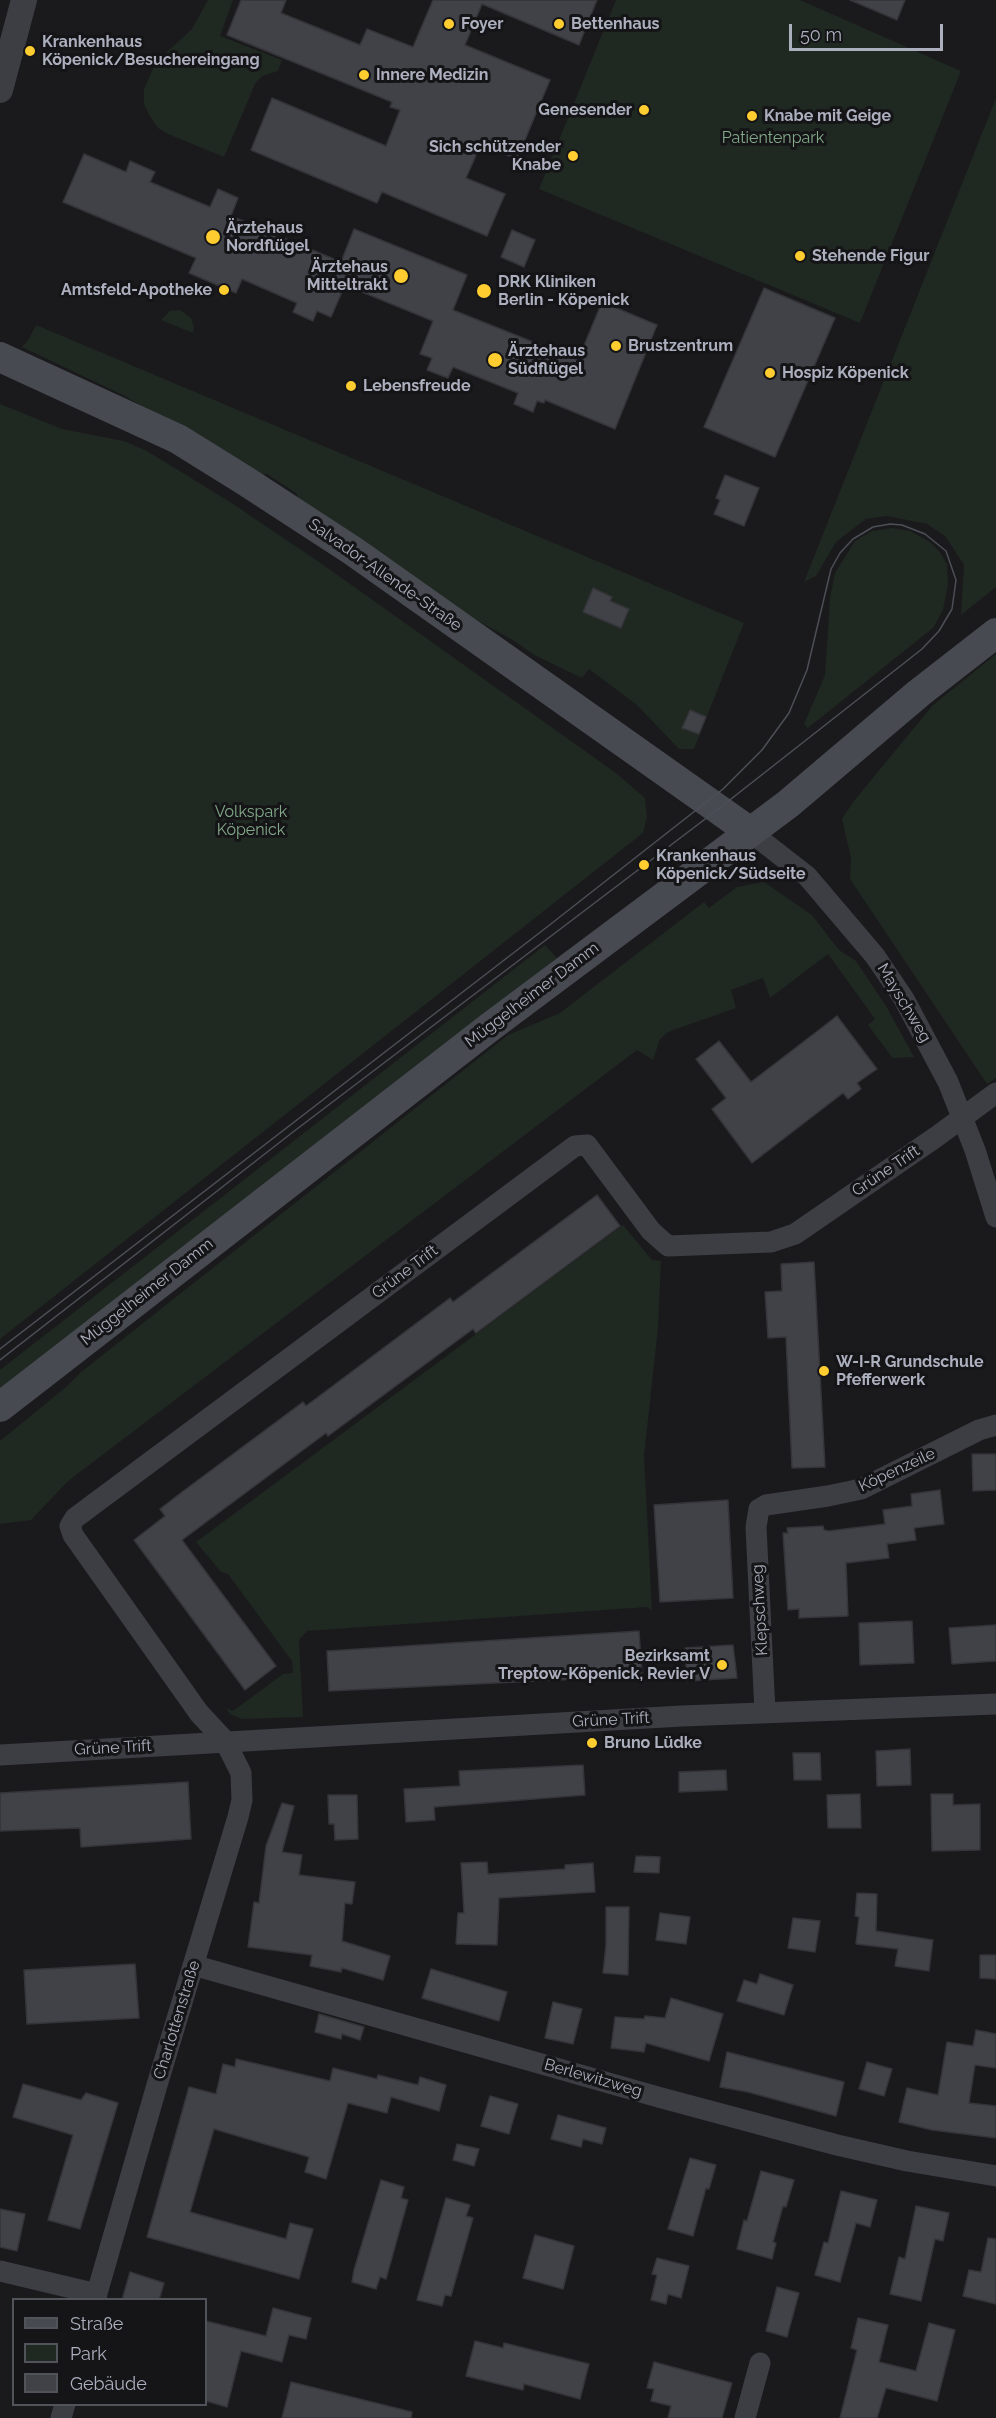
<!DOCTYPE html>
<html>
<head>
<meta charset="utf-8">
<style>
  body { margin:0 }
  #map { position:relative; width:996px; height:2418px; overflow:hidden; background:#1a1a1d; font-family:Raleway,sans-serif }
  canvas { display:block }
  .legend { position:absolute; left:12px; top:2298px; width:195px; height:108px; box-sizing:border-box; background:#151518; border:2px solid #51535a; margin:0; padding:8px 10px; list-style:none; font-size:18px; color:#acafbd }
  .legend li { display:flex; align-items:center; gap:12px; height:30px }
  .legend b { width:30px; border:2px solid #51535a }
  .scale { position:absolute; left:789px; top:24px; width:154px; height:27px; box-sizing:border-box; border:3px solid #acafbd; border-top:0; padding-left:8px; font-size:18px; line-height:21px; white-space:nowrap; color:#acafbd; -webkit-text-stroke:4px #151518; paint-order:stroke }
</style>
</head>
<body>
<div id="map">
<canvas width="996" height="2418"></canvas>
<ul class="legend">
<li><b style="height:8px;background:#484a52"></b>Straße</li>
<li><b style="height:16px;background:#1f2821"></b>Park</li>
<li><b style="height:16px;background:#414247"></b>Gebäude</li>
</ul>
<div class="scale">50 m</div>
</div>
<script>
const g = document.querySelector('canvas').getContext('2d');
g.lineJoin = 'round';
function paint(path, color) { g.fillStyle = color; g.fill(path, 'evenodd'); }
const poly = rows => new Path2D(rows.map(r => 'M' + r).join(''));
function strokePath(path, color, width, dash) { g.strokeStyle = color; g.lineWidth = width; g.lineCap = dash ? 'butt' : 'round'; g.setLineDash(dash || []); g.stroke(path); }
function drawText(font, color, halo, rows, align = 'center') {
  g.font = font + ' Raleway,sans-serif'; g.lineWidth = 6; g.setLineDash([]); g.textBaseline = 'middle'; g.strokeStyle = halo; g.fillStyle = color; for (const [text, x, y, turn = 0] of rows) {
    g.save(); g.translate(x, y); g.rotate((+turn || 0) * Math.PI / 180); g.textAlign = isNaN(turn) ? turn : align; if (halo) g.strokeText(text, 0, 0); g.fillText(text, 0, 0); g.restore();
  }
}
paint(poly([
  [208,0,233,0,220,36,282,60,278,71,262,76,255,84,224,157,168,134,158,128,151,118,144,104,144,89,156,62,192,29],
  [616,0,800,0,961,71,860,323,539,189],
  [996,98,996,587,961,615,964,565,945,536,927,524,887,516,866,519,836,542,816,576,804,582],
  [180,310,191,318,194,327,193,333,161,320,170,311],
  [36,325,744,623,694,749,679,749,637,705,589,669,582,678,534,655,516,642,430,594,302,504,296,493,267,474,261,475,253,472,125,396,22,347,29,339],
  [0,404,62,429,124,441,147,451,230,502,322,564,616,773,645,798,647,817,643,833,0,1339],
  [892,528,910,531,930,542,940,552,947,564,948,585,943,610,933,628,808,728,804,724,825,675,830,598,835,573,855,541,872,531],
  [996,654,996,1078,987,1084,850,879,851,858,842,819,853,802,933,705],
  [764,882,812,915,839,950,856,961,886,1006,914,1057,893,1058,891,1056,868,1025,875,1019,828,954,770,998,763,978,731,990,736,1008,668,1032,660,1039,653,1060,637,1050,68,1481,31,1520,0,1524,0,1441,66,1387,81,1372,508,1035,560,1013,704,902,709,908,737,887],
  [545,945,557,958,0,1392,0,1370],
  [623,1225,652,1260,661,1261,658,1328,644,1456,652,1610,647,1607,307,1631,299,1640,303,1717,242,1719,230,1714,226,1708,233,1711,283,1674,293,1673,292,1661,228,1574,221,1572,196,1542]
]), '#1f2821');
const building = poly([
  [241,0,286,0,281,13,360,45,367,29,413,47,433,0,597,0,579,45,482,4,465,45,550,80,517,159,481,144,466,178,505,194,487,236,382,192,377,203,251,150,272,98,386,146,400,110,390,107,392,102,227,35,241,0],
  [850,0,905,0,897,20,850,0],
  [84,154,126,172,130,161,155,172,150,182,210,207,218,189,238,198,231,216,341,262,354,229,467,275,453,310,578,360,602,302,657,325,615,429,545,400,544,403,537,401,533,412,514,404,518,393,453,367,448,378,427,370,432,358,420,354,433,321,345,285,331,317,317,311,313,321,293,312,297,303,242,279,236,293,189,273,196,258,63,202,84,154],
  [512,230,535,240,524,267,501,257,512,230],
  [764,288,835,318,775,457,704,427,764,288],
  [725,475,759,488,744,526,714,514,720,500,716,498,725,475],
  [593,588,612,597,610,601,629,609,621,628,583,612,593,588],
  [690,710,706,717,699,734,682,728,690,710],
  [837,1016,877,1069,857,1083,861,1089,848,1099,843,1093,752,1163,712,1109,726,1098,696,1059,719,1041,751,1082,837,1016],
  [597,1195,620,1226,476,1333,473,1329,328,1436,326,1433,182,1540,276,1666,245,1690,134,1540,165,1516,160,1509,182,1492,303,1402,306,1406,450,1298,453,1302,597,1195],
  [814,1262,825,1467,792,1468,786,1337,768,1338,765,1292,782,1291,781,1264,814,1262],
  [972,1454,996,1454,996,1490,973,1491,972,1454],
  [940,1490,944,1524,914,1528,916,1540,887,1544,889,1558,846,1563,848,1616,799,1618,799,1609,788,1610,783,1533,788,1533,787,1528,823,1526,824,1530,829,1531,885,1524,883,1510,912,1506,911,1494,940,1490],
  [728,1500,733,1598,660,1602,654,1505,728,1500],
  [912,1621,914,1663,860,1665,859,1623,912,1621],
  [996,1625,996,1661,952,1664,949,1628,996,1625],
  [639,1631,642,1676,329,1691,327,1651,639,1631],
  [733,1645,737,1678,687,1681,685,1648,733,1645],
  [910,1749,911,1785,877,1786,876,1751,910,1749],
  [793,1753,820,1753,821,1780,794,1780,793,1753],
  [583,1765,585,1795,434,1807,435,1820,406,1822,404,1789,460,1786,459,1771,583,1765],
  [726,1770,727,1790,679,1792,679,1772,726,1770],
  [188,1782,191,1839,81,1847,80,1828,0,1831,0,1793,188,1782],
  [860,1794,861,1828,828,1828,827,1795,860,1794],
  [931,1794,953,1794,953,1805,980,1804,980,1850,932,1851,931,1794],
  [328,1795,357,1795,358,1839,335,1840,334,1824,329,1824,328,1795],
  [282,1803,294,1806,282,1852,302,1855,299,1875,355,1882,352,1904,345,1903,342,1941,390,1956,383,1980,342,1968,341,1972,310,1966,312,1955,248,1947,254,1902,259,1903,266,1846,282,1803],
  [636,1856,660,1857,659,1873,634,1872,636,1856],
  [487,1862,488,1874,565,1869,565,1865,593,1863,595,1892,499,1898,497,1945,456,1944,458,1913,464,1913,461,1863,487,1862],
  [857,1893,877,1894,876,1931,933,1940,929,1971,895,1966,898,1949,856,1944,859,1917,855,1916,857,1893],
  [606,1907,629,1907,628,1975,603,1973,606,1945,606,1907],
  [660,1913,690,1917,686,1944,656,1940,660,1913],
  [793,1918,820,1921,815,1952,788,1948,793,1918],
  [980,1955,996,1955,996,1979,980,1978,980,1955],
  [135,1964,139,2018,27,2024,24,1970,135,1964],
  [431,1969,507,1992,499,2021,422,1998,431,1969],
  [760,1974,793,1985,784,2015,737,2001,744,1980,757,1984,760,1974],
  [671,1998,723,2014,709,2061,646,2043,644,2052,611,2048,615,2017,644,2019,645,2016,665,2018,671,1998],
  [553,2002,582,2009,573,2044,545,2038,553,2002],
  [319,2014,364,2027,360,2040,342,2034,341,2039,315,2032,319,2014],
  [976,2030,996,2034,996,2068,975,2065,969,2103,996,2106,996,2138,932,2130,899,2122,907,2088,938,2095,947,2042,973,2046,976,2030],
  [727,2052,844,2082,836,2116,748,2092,720,2087,727,2052],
  [236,2059,330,2081,333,2068,377,2079,378,2075,418,2085,420,2077,446,2085,439,2111,391,2097,387,2113,348,2103,326,2179,305,2172,309,2157,214,2129,190,2212,286,2239,290,2223,313,2229,299,2279,147,2237,189,2087,216,2094,223,2064,235,2067,236,2059],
  [867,2062,892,2069,884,2096,859,2089,867,2062],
  [23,2084,81,2100,86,2093,118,2103,80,2229,48,2220,73,2135,13,2117,23,2084],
  [490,2096,518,2104,509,2134,481,2126,490,2096],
  [558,2115,606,2128,602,2144,583,2139,581,2147,551,2139,558,2115],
  [457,2144,479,2149,474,2166,453,2160,457,2144],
  [690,2158,716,2165,709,2189,706,2188,693,2236,668,2229,690,2158],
  [761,2171,794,2180,786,2207,783,2206,773,2242,776,2243,772,2259,737,2249,744,2220,747,2221,761,2171],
  [381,2180,404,2187,401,2198,408,2200,386,2279,380,2277,376,2289,352,2282,354,2270,381,2180],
  [841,2191,877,2200,870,2227,856,2223,840,2282,815,2275,824,2242,828,2243,841,2191],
  [446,2198,470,2205,466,2216,473,2218,451,2296,445,2295,442,2306,417,2300,446,2198],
  [916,2206,949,2213,943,2241,935,2239,921,2301,890,2294,899,2257,905,2259,916,2206],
  [0,2209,25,2214,17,2251,0,2247,0,2209],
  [535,2235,574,2246,563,2289,523,2278,535,2235],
  [988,2238,996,2239,996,2304,963,2296,969,2270,981,2272,988,2238],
  [657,2258,689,2266,681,2298,668,2294,666,2304,651,2300,657,2275,652,2274,657,2258],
  [130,2272,164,2283,159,2300,122,2300,130,2272],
  [777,2287,799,2293,787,2337,766,2331,777,2287],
  [273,2308,311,2318,306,2339,289,2335,282,2362,241,2351,227,2407,206,2401,206,2321,266,2336,273,2308],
  [858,2318,888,2325,879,2362,916,2371,929,2323,955,2330,937,2401,886,2388,877,2418,840,2418,857,2350,851,2348,858,2318],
  [475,2341,503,2348,504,2343,589,2364,580,2399,524,2384,523,2390,466,2376,475,2341],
  [654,2362,732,2383,722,2418,668,2418,671,2406,651,2401,654,2389,647,2388,654,2362],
  [291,2382,412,2412,411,2418,282,2418,291,2382]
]);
paint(building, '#414247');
strokePath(building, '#343439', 1.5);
strokePath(poly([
  [749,831,807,876,875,956,904,999,948,1082,975,1150,996,1217],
  [765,1712,756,1527,759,1509,766,1505,828,1496,861,1489,979,1430,996,1425],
  [0,1755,682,1716,996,1704],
  [193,1965,658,2097,837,2145,907,2161,996,2176],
  [0,2271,97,2294],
  [95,2300,157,2085,238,1817,242,1800,241,1773,225,1741,199,1713,73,1535,70,1526,75,1518,575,1146,587,1145,651,1231,668,1246,771,1242,795,1234,936,1137,996,1093],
  [61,2418,65,2404],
  [745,2418,760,2363]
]), '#3d3d44', 21);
strokePath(poly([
  [0,90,24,0]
]), '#3d3d44', 26);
strokePath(poly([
  [0,357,178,439,244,480,353,551,749,831],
  [0,1407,490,1027,788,804,919,693,996,633]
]), '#484a52', 30);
strokePath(poly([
  [0,1349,547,927,723,789,762,750,789,713,807,670,831,569,840,553,853,539,873,527,890,524,902,525,925,534,946,551,956,580,952,609,939,631,922,649,717,810,293,1132,0,1360]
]), '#4d4f57', 1.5);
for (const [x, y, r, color] of [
  [449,24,6,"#ffcd30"],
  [559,24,6,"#ffcd30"],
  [30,51,6,"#ffcd30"],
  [364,75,6,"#ffcd30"],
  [644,110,6,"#ffcd30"],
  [752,116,6,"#ffcd30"],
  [573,156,6,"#ffcd30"],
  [213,237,8,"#ffcd30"],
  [800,256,6,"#ffcd30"],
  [401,276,8,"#ffcd30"],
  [224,290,6,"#ffcd30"],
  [484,291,8,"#ffcd30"],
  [616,346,6,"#ffcd30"],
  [495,360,8,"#ffcd30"],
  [770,373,6,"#ffcd30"],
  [351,386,6,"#ffcd30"],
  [644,865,6,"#ffcd30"],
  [824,1371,6,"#ffcd30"],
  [722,1665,6,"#ffcd30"],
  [592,1743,6,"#ffcd30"]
]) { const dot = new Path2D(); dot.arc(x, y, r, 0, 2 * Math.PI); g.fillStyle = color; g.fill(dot); strokePath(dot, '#151518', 2); }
drawText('bold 16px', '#acafbd', '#151518', [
  ["Foyer",461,24],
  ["Bettenhaus",571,24],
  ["Krankenhaus",42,42],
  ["Köpenick/Besuchereingang",42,60],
  ["Innere Medizin",376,75],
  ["Genesender",632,110,"right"],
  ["Knabe mit Geige",764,116],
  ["Sich schützender",561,147,"right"],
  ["Knabe",561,165,"right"],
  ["Ärztehaus",226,228],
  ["Nordflügel",226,246],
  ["Stehende Figur",812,256],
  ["Ärztehaus",388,267,"right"],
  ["Mitteltrakt",388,285,"right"],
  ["DRK Kliniken",498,282],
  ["Berlin - Köpenick",498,300],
  ["Amtsfeld-Apotheke",212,290,"right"],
  ["Brustzentrum",628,346],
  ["Ärztehaus",508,351],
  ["Südflügel",508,369],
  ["Hospiz Köpenick",782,373],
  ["Lebensfreude",363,386],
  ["Krankenhaus",656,856],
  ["Köpenick/Südseite",656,874],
  ["W-I-R Grundschule",836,1362],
  ["Pfefferwerk",836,1380],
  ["Bezirksamt",710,1656,"right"],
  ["Treptow-Köpenick, Revier V",710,1674,"right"],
  ["Bruno Lüdke",604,1743]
], 'left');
drawText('16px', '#82a988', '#151518', [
  ["Patientenpark",773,138],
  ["Volkspark",251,812],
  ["Köpenick",251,830]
]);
drawText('16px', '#acafbd', '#151518', [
  ["Salvador-Allende-Straße",385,575,35],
  ["Müggelheimer Damm",532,995,-37],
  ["Mayschweg",904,1003,59],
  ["Grüne Trift",886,1171,-34],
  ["Grüne Trift",405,1272,-37],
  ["Müggelheimer Damm",147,1292,-38],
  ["Köpenzeile",897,1470,-25],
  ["Klepschweg",760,1610,-93],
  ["Grüne Trift",611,1720,-3],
  ["Grüne Trift",113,1748,-3],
  ["Charlottenstraße",177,2020,-73],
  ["Berlewitzweg",593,2078,16]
]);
</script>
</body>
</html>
